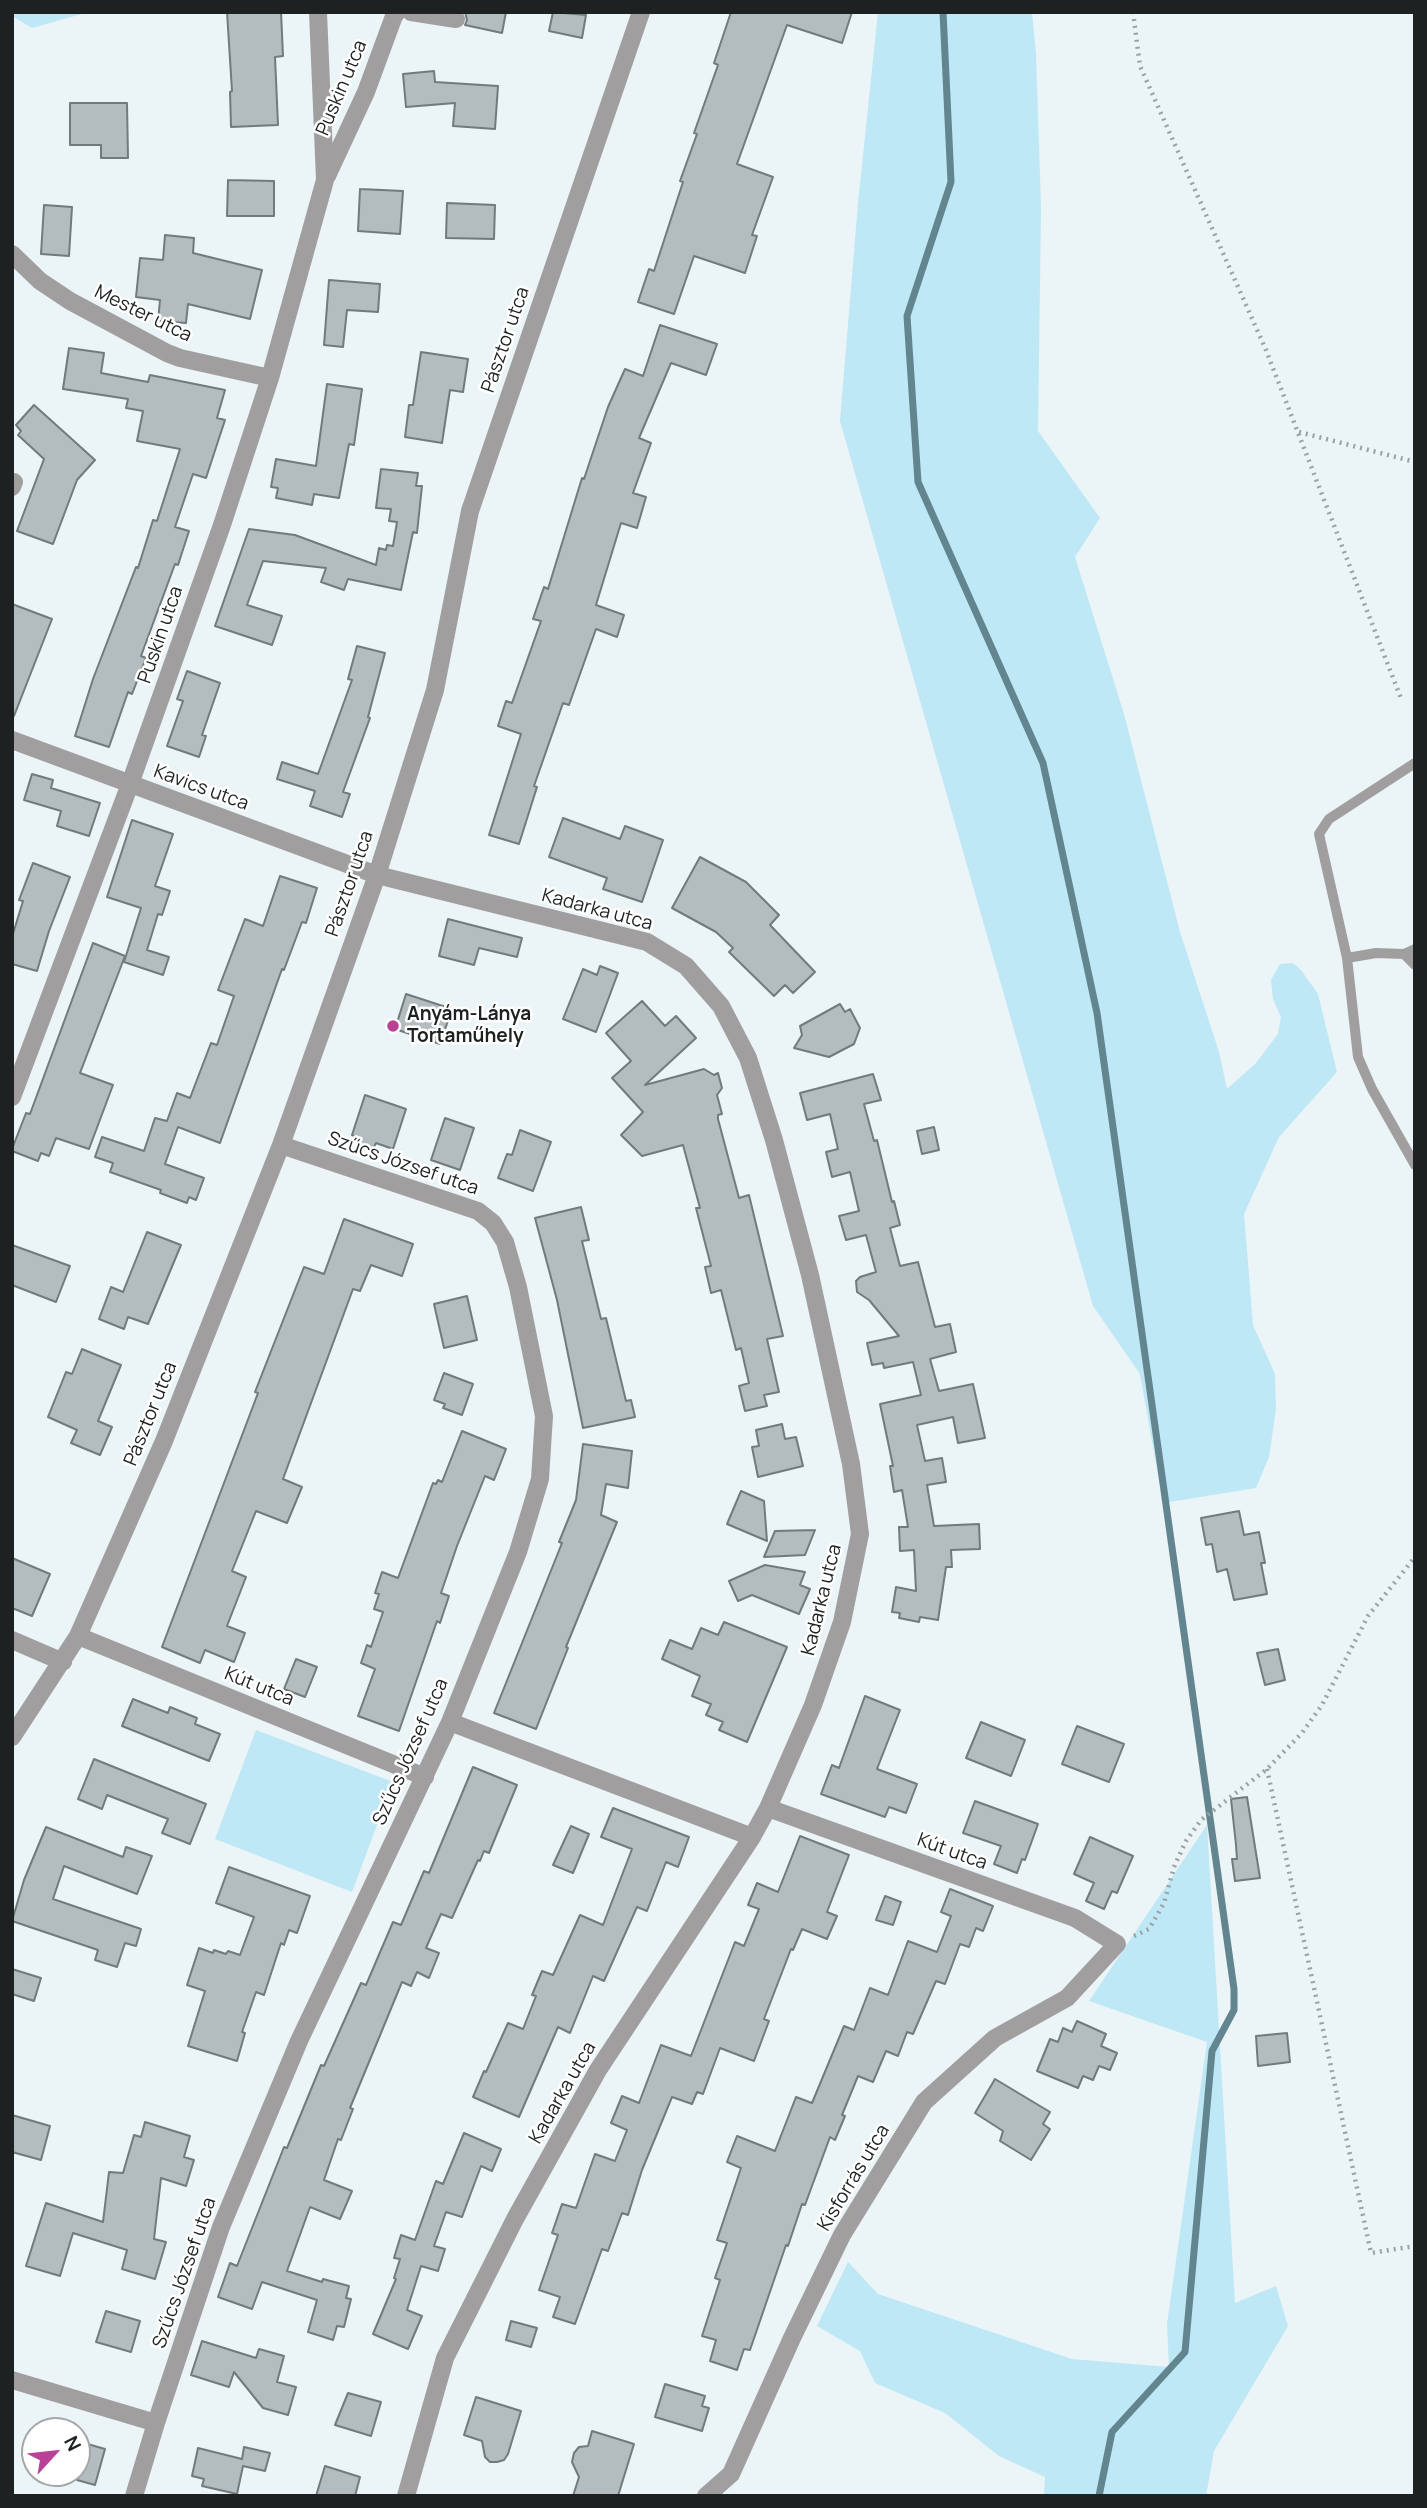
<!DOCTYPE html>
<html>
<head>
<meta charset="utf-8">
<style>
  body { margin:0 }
  #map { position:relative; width:1427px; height:2508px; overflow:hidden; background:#ebf4f6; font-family:Manrope,sans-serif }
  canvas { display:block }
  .frame { position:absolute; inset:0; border:14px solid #1e2122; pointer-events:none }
  .north { position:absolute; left:21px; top:2417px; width:70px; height:70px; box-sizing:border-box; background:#fff; border:2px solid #a5a6a7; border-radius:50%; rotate:63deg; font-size:19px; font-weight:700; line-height:28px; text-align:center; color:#1e2122 }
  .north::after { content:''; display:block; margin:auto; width:24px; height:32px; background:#b94196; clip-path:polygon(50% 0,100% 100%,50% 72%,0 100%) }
</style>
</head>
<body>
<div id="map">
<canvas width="1427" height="2508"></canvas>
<div class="frame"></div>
<div class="north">N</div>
</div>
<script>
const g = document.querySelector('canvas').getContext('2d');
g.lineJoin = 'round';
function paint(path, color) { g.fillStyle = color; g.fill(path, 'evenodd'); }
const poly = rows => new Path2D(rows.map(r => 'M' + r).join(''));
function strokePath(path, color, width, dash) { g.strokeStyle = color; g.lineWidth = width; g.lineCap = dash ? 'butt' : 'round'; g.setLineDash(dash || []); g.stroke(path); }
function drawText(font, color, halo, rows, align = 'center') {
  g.font = font + ' Manrope,sans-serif'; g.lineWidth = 5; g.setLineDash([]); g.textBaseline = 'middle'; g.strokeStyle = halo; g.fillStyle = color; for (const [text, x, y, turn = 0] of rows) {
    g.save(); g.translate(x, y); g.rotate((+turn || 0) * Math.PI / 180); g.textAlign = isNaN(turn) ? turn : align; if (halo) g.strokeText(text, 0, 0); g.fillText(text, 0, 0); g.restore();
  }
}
paint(poly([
  [12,12,89,12,32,28,12,16],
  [878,12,1032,12,1036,54,1041,207,1038,431,1100,518,1075,557,1124,714,1180,932,1219,1052,1227,1089,1255,1064,1278,1034,1281,1017,1273,999,1271,980,1280,964,1293,963,1301,970,1318,994,1337,1072,1279,1137,1244,1214,1253,1325,1275,1374,1276,1409,1269,1457,1256,1488,1163,1503,1140,1374,1093,1306,840,421,858,203],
  [256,1730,393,1782,352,1892,215,1839],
  [1207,1825,1235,2303,1276,2286,1288,2326,1214,2451,1206,2496,1044,2496,1045,2477,999,2456,945,2413,875,2383,860,2351,817,2326,848,2262,878,2294,1072,2359,1169,2367,1167,2324,1207,2042,1089,2001]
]), '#bee8f5');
strokePath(poly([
  [943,12,951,182,907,316,918,482,1043,763,1097,1013,1234,1989,1234,2010,1212,2051,1185,2352,1112,2432,1099,2496]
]), '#628590', 7);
const building = poly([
  [227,12,281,12,283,56,275,57,278,125,231,127,230,92,232,91,227,12],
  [465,12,506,12,502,33,465,25,467,20,465,12],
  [553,12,586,15,582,38,549,31,553,12],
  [731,12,852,12,842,43,787,25,737,164,773,177,752,235,757,236,745,273,694,256,674,314,638,302,649,269,654,271,683,182,680,181,697,134,694,133,718,65,714,63,731,12],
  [434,71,435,82,498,86,495,129,453,126,455,103,406,107,403,74,434,71],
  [70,103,127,103,128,158,101,158,101,145,70,145,70,103],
  [228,180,274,181,274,216,227,216,228,180],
  [360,189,403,191,400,234,358,231,360,189],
  [447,203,495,205,494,239,446,238,447,203],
  [44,205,72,207,69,256,41,254,44,205],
  [165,235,194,238,193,253,262,270,250,319,188,304,186,323,158,321,160,300,136,297,140,258,163,260,165,235],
  [329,280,380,284,378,312,347,310,343,347,324,345,329,280],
  [660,325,717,344,706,375,671,363,639,438,651,443,633,493,646,497,637,528,621,523,596,605,624,615,617,637,596,629,569,705,563,703,534,786,537,787,519,844,489,835,521,734,498,726,506,701,512,703,541,621,533,619,544,587,548,589,582,478,584,479,608,407,625,369,643,376,660,325],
  [69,348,104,353,101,373,148,382,150,375,225,390,217,418,225,420,206,478,193,474,175,527,189,531,178,565,175,564,141,656,146,658,132,694,128,692,109,747,75,736,93,679,136,567,138,568,153,520,157,521,180,449,137,441,143,411,126,408,128,399,63,389,69,348],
  [421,352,468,359,463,392,450,390,442,443,405,437,409,405,413,405,421,352],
  [327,384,362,389,354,445,349,444,339,498,314,494,312,505,276,498,278,488,271,487,276,459,316,466,327,384],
  [34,405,95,460,77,480,53,544,17,531,44,459,18,435,21,431,16,425,34,405],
  [381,469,418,473,416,486,422,486,417,533,413,532,401,590,348,579,344,590,321,582,326,568,263,561,247,605,282,616,272,645,215,626,249,529,295,535,376,565,379,548,386,550,387,545,393,546,397,522,389,521,391,509,376,508,381,469],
  [12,604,52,619,14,716,12,715,12,604],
  [357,646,385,653,368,717,370,718,343,792,350,794,342,817,310,806,315,791,277,779,282,762,318,774,352,680,348,679,357,646],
  [187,671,220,683,202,735,206,736,199,757,167,746,183,701,177,699,187,671],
  [32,774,53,780,51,788,100,803,89,836,57,826,61,811,24,800,32,774],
  [563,818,620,839,625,826,663,840,642,902,603,889,607,878,549,857,563,818],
  [132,820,173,834,155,886,170,891,162,915,158,914,147,950,169,957,163,975,124,962,141,908,107,897,132,820],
  [700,857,746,882,779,915,770,925,815,972,793,993,785,985,774,996,729,952,733,948,716,932,672,908,700,857],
  [33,863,70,877,49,931,37,971,12,964,12,937,23,901,19,900,33,863],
  [280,876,317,888,306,923,302,922,284,970,282,969,220,1143,178,1127,165,1164,204,1178,196,1200,189,1197,187,1203,160,1193,161,1190,110,1172,113,1163,95,1157,102,1137,144,1151,155,1118,167,1121,177,1093,190,1098,211,1043,217,1045,234,996,218,990,245,919,263,926,280,876],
  [448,919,522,938,517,957,479,948,474,965,439,956,448,919],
  [93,943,125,956,80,1073,113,1085,89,1149,56,1138,49,1156,41,1153,38,1161,12,1151,12,1149,26,1113,30,1114,93,943],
  [600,966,618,973,596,1032,563,1019,583,969,597,975,600,966],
  [406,994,452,1009,440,1044,395,1029,406,994],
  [642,1001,665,1026,676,1016,696,1038,645,1085,704,1069,714,1075,718,1073,722,1088,717,1095,722,1114,718,1115,718,1119,739,1198,749,1195,783,1336,767,1339,779,1392,764,1395,767,1406,745,1411,739,1386,749,1383,741,1348,736,1350,721,1290,711,1293,705,1267,711,1266,696,1208,700,1208,683,1145,642,1156,621,1135,643,1112,612,1078,631,1061,606,1033,642,1001],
  [840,1004,845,1012,850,1009,860,1028,854,1044,829,1057,794,1048,802,1035,800,1026,840,1004],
  [873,1074,881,1100,864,1104,874,1141,877,1140,892,1202,894,1201,900,1225,890,1228,900,1266,918,1262,935,1327,950,1324,956,1352,930,1359,939,1391,973,1384,985,1438,958,1443,953,1417,917,1425,925,1461,942,1458,946,1482,927,1485,934,1526,979,1524,980,1549,951,1550,952,1567,946,1567,938,1620,920,1617,919,1622,899,1618,900,1613,892,1612,896,1587,916,1591,914,1550,900,1551,899,1527,908,1527,902,1490,894,1492,890,1466,893,1466,880,1404,921,1395,913,1362,884,1368,883,1363,872,1365,867,1343,899,1336,869,1300,857,1292,856,1281,860,1277,876,1272,866,1235,846,1240,839,1216,859,1211,850,1172,832,1177,826,1152,838,1149,830,1114,807,1120,800,1093,873,1074],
  [365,1095,406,1109,393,1149,376,1143,373,1149,357,1144,359,1138,352,1135,365,1095],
  [445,1118,474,1128,460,1170,431,1160,445,1118],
  [934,1127,939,1150,922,1154,917,1131,934,1127],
  [520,1130,551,1142,533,1191,498,1178,507,1154,512,1155,520,1130],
  [581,1207,589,1240,582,1241,601,1319,606,1318,626,1401,631,1400,635,1417,583,1428,557,1300,535,1218,581,1207],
  [344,1219,413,1244,402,1276,371,1265,360,1291,353,1289,283,1479,302,1487,287,1523,256,1511,232,1571,246,1577,227,1626,245,1633,234,1662,205,1650,200,1663,162,1647,258,1393,255,1392,304,1267,324,1274,344,1219],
  [147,1232,181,1245,148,1324,128,1317,124,1329,99,1319,111,1287,123,1292,147,1232],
  [12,1245,70,1266,56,1302,12,1285,12,1245],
  [467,1296,477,1340,444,1348,434,1304,467,1296],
  [82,1349,121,1365,98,1421,112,1427,100,1455,71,1443,77,1430,48,1417,66,1372,72,1374,82,1349],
  [444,1373,473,1384,462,1415,443,1408,445,1404,434,1400,444,1373],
  [782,1424,785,1439,796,1437,803,1466,758,1477,752,1447,759,1446,756,1430,782,1424],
  [462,1431,506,1449,494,1480,485,1476,457,1546,441,1593,449,1596,440,1623,437,1621,399,1731,358,1716,375,1669,361,1663,367,1645,371,1647,383,1612,374,1609,379,1594,375,1593,382,1572,398,1578,433,1483,436,1484,438,1480,442,1482,462,1431],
  [583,1444,632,1451,628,1488,606,1484,601,1515,617,1522,566,1647,568,1648,536,1729,494,1713,562,1543,559,1542,576,1500,583,1444],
  [741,1491,764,1501,767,1541,727,1524,741,1491],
  [1239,1511,1244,1535,1259,1532,1265,1563,1261,1563,1267,1594,1234,1600,1227,1569,1217,1572,1212,1544,1206,1545,1201,1518,1239,1511],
  [815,1530,805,1555,764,1557,775,1531,815,1530],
  [12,1558,50,1574,32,1616,12,1608,12,1558],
  [765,1565,805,1572,800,1585,810,1589,799,1614,752,1595,738,1601,729,1581,765,1565],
  [724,1622,787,1647,747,1742,719,1730,723,1722,706,1715,711,1704,692,1696,700,1676,662,1659,670,1640,692,1649,701,1628,718,1635,724,1622],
  [1278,1649,1285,1680,1265,1685,1257,1653,1278,1649],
  [296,1659,317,1667,305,1697,284,1689,296,1659],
  [865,1696,900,1710,877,1769,917,1784,906,1813,889,1807,885,1817,821,1794,832,1765,839,1768,865,1696],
  [133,1699,168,1713,170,1707,197,1718,195,1724,220,1734,209,1761,122,1726,133,1699],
  [981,1722,1025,1740,1011,1776,966,1758,981,1722],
  [1077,1726,1124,1744,1109,1782,1062,1764,1077,1726],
  [94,1759,206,1804,190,1844,162,1833,168,1819,107,1795,102,1809,78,1799,94,1759],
  [473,1767,517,1785,489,1853,484,1851,480,1861,478,1860,452,1918,441,1914,426,1948,439,1953,429,1978,417,1972,411,1986,402,1982,350,2108,353,2109,341,2140,338,2139,324,2180,352,2191,340,2219,310,2207,287,2271,322,2282,323,2279,349,2286,346,2298,351,2299,344,2327,337,2326,333,2340,308,2332,317,2300,262,2282,252,2309,218,2297,230,2263,237,2266,284,2147,287,2148,321,2065,324,2066,361,1983,366,1985,393,1922,401,1925,424,1871,429,1873,473,1767],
  [1247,1797,1260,1878,1235,1881,1232,1859,1237,1859,1236,1845,1231,1799,1247,1797],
  [975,1801,1038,1824,1025,1860,1022,1859,1017,1873,994,1864,1001,1846,963,1833,975,1801],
  [613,1808,689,1837,678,1867,666,1862,647,1911,637,1907,604,1981,593,1976,570,2033,558,2027,519,2117,473,2097,484,2071,486,2072,508,2023,523,2029,536,1996,532,1995,542,1971,553,1975,580,1915,603,1925,632,1849,601,1837,613,1808],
  [571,1826,589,1834,573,1873,553,1865,571,1826],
  [46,1827,123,1857,126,1847,152,1856,137,1894,64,1866,53,1899,141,1929,136,1946,125,1943,117,1967,95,1960,98,1950,12,1921,24,1880,46,1827],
  [800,1836,849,1855,827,1912,837,1916,827,1939,802,1929,793,1950,791,1949,764,2019,769,2021,754,2061,720,2048,703,2094,697,2092,692,2104,672,2097,642,2170,628,2215,622,2213,608,2251,602,2249,575,2324,553,2317,560,2297,539,2290,558,2235,552,2233,562,2204,576,2208,595,2154,615,2161,627,2130,611,2123,622,2096,639,2103,661,2045,691,2056,735,1942,744,1946,759,1909,748,1905,757,1883,778,1892,800,1836],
  [1090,1837,1133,1856,1117,1893,1112,1891,1104,1909,1086,1901,1094,1883,1074,1874,1090,1837],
  [229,1867,310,1896,297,1933,289,1930,284,1945,281,1943,264,1995,256,1992,242,2032,245,2033,237,2061,188,2046,205,1991,187,1985,199,1948,213,1953,214,1950,226,1954,228,1951,240,1955,254,1917,216,1903,229,1867],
  [950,1889,993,1906,983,1931,976,1928,969,1947,960,1944,945,1984,936,1981,913,2034,907,2032,898,2056,886,2051,873,2082,858,2076,842,2115,845,2116,835,2140,830,2137,805,2205,802,2204,788,2246,786,2245,750,2350,744,2349,737,2370,710,2361,716,2340,702,2336,720,2280,715,2278,727,2243,717,2240,741,2168,727,2162,737,2136,775,2151,796,2097,812,2103,844,2026,854,2030,870,1988,888,1995,908,1941,937,1952,951,1916,941,1912,950,1889],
  [885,1896,901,1902,893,1925,876,1920,885,1896],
  [12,1969,41,1978,34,2001,12,1994,12,1969],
  [1077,2021,1106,2034,1101,2046,1117,2053,1110,2070,1099,2066,1093,2080,1083,2076,1078,2088,1037,2071,1050,2039,1058,2042,1063,2028,1072,2032,1077,2021],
  [1287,2033,1290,2062,1258,2066,1256,2036,1287,2033],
  [995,2079,1050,2112,1043,2124,1050,2129,1031,2160,1000,2141,1003,2131,975,2113,995,2079],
  [12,2115,50,2126,41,2160,12,2152,12,2115],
  [145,2122,190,2136,184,2157,194,2160,186,2186,161,2178,154,2239,166,2242,155,2279,122,2269,127,2250,73,2233,60,2276,26,2266,46,2203,103,2222,109,2172,123,2173,134,2135,141,2137,145,2122],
  [464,2133,501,2149,492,2171,481,2166,462,2217,446,2212,434,2246,445,2249,438,2271,421,2266,407,2310,422,2316,408,2349,373,2334,396,2279,394,2278,400,2259,394,2258,401,2235,415,2240,436,2181,443,2184,464,2133],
  [106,2311,140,2321,131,2352,96,2342,106,2311],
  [511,2321,537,2328,531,2347,506,2340,511,2321],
  [202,2341,256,2358,259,2349,284,2356,277,2382,296,2387,288,2415,263,2408,234,2372,229,2387,191,2375,202,2341],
  [665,2384,705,2396,702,2406,709,2408,702,2431,655,2417,665,2384],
  [348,2393,381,2402,371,2436,335,2425,348,2393],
  [476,2397,521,2411,508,2454,504,2460,497,2462,490,2462,485,2457,482,2441,464,2435,476,2397],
  [592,2431,634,2444,618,2496,573,2496,579,2477,572,2462,574,2453,579,2447,588,2446,592,2431],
  [77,2441,105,2449,95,2485,77,2480,77,2441],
  [244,2447,270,2453,265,2471,243,2466,237,2494,202,2486,204,2479,192,2476,198,2448,242,2459,244,2447],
  [325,2466,360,2477,355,2496,316,2496,325,2466]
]);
paint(building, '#b3bcbe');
strokePath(building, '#727a7c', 2);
strokePath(poly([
  [1133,12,1140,66,1266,350,1402,701],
  [1299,432,1415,462],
  [1267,1769,1371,2253,1415,2246],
  [1134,1936,1149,1929,1164,1903,1174,1867,1186,1841,1201,1820,1267,1769,1302,1733,1322,1705,1368,1616,1415,1557]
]), '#9ba2a3', 4.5, [2, 5]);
strokePath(poly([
  [1415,763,1329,819,1319,834,1347,958,1358,1057,1372,1089,1415,1165],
  [1404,954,1415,965],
  [1347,958,1376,953,1404,954,1415,949]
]), '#a19ea0', 10);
strokePath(poly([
  [411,12,456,19],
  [327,176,366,92,394,16,397,12],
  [12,254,40,281,70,301,167,353,180,358,270,378],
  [12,487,14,482],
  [12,740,377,875,647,942,686,966,721,1006,748,1058,774,1140,810,1275,851,1464,860,1534,842,1622,813,1705,768,1808,752,1837,598,2070,515,2219,445,2358,406,2496],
  [12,1097,130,784,222,525,270,378,325,180,318,12],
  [78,1636,425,1777],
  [12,1640,63,1662],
  [450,1722,752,1837],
  [12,1737,78,1636,164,1441,281,1145,377,875,435,690,470,511,641,12],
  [12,2380,156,2423],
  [134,2496,156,2423,221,2227,299,2041,450,1722,518,1552,540,1479,544,1416,518,1287,505,1242,493,1223,478,1211,281,1145],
  [706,2496,731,2474,792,2338,842,2235,924,2102,995,2038,1067,1998,1117,1944,1075,1918,768,1808]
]), '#a19ea0', 18);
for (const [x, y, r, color] of [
  [393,1026,7,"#b94196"]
]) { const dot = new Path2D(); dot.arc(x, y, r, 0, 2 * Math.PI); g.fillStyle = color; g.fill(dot); strokePath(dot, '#fff', 2.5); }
drawText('19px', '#1e2122', '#fff', [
  ["Puskin utca",342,88,-67],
  ["Mester utca",143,314,26],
  ["Pásztor utca",506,340,-71],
  ["Puskin utca",161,635,-71],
  ["Kavics utca",201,788,20],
  ["Pásztor utca",350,884,-71],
  ["Kadarka utca",597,910,15],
  ["Szűcs József utca",403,1164,19],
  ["Pásztor utca",151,1414,-68],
  ["Kadarka utca",822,1600,-76],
  ["Kút utca",259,1687,22],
  ["Szűcs József utca",411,1752,-66],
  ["Kút utca",952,1852,20],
  ["Kadarka utca",563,2093,-60],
  ["Kisforrás utca",854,2178,-59],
  ["Szűcs József utca",185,2273,-71]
]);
drawText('bold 19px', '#1e2122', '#fff', [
  ["Anyám-Lánya",407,1015],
  ["Tortaműhely",407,1037]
], 'left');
</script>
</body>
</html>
